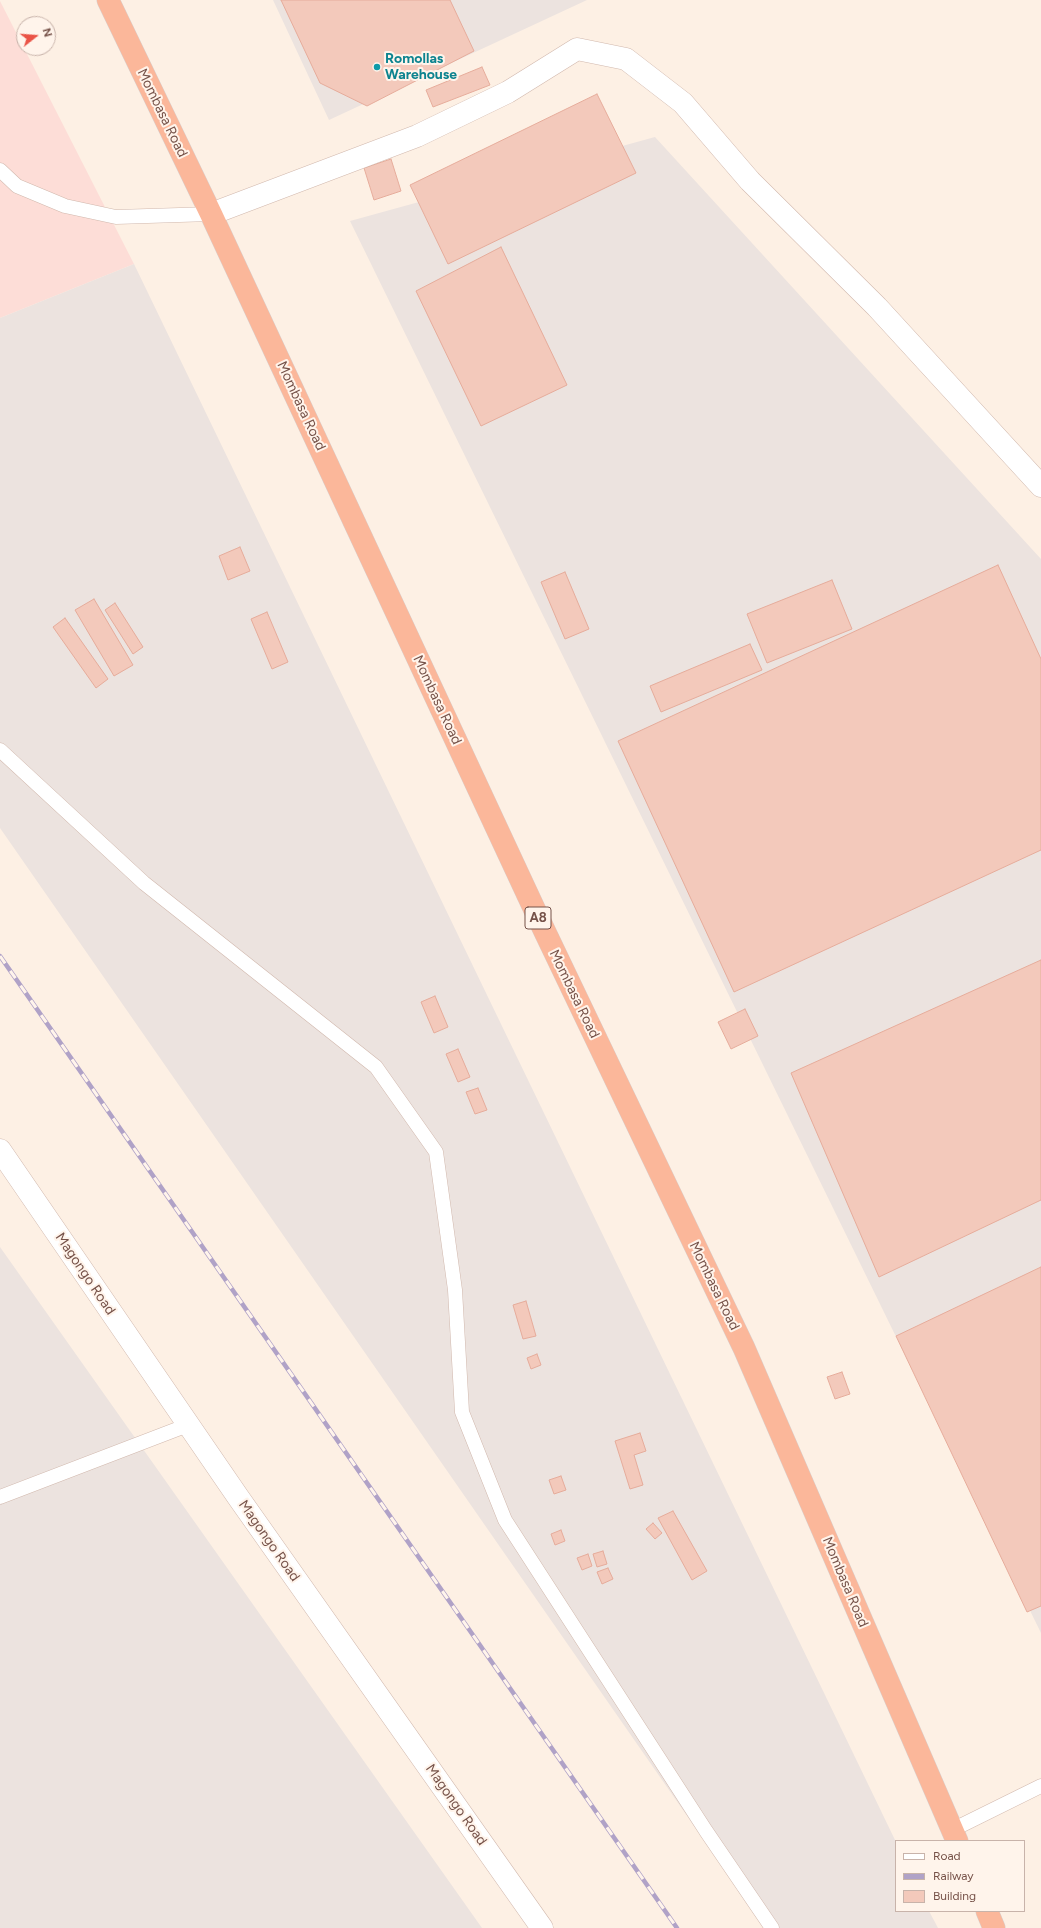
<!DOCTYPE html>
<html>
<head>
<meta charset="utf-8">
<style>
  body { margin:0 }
  #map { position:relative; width:1041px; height:1928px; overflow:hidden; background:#fdf0e4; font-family:Figtree,sans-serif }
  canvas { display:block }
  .legend { position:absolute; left:895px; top:1840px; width:130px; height:72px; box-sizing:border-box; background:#fff4eb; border:1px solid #c8b3aa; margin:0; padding:5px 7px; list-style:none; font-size:12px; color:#765249 }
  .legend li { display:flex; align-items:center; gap:8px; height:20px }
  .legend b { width:20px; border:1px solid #c8b3aa }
  .north { position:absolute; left:16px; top:16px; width:40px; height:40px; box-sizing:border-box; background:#fff4eb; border:1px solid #c8b3aa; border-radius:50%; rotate:73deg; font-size:11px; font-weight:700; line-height:16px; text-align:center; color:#765249 }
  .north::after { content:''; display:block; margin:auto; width:14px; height:18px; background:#ea5346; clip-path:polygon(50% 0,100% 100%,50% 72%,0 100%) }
</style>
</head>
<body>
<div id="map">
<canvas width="1041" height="1928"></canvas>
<ul class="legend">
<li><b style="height:5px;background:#fff"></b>Road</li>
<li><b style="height:5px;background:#b0a2c7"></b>Railway</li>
<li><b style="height:11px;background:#f3c9bb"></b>Building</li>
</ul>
<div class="north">N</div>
</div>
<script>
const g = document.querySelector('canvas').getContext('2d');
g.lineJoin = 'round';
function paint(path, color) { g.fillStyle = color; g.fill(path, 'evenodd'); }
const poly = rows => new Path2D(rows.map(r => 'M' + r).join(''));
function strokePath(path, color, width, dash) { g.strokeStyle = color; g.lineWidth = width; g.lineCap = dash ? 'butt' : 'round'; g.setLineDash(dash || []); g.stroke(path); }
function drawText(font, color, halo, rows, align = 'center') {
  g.font = font + ' Figtree,sans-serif'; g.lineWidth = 4; g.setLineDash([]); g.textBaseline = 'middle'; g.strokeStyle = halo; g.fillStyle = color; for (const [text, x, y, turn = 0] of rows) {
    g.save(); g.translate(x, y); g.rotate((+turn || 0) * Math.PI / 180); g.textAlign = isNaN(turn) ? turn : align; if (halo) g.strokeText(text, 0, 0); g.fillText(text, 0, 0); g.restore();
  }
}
paint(poly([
  [0,1,134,264,0,318]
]), '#fdddd7');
paint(poly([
  [273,0,587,0,329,120],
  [655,137,1041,559,1041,1633,350,221],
  [134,264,896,1842,896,1911,929,1911,938,1928,765,1928,0,828,0,318],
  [0,1247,482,1928,0,1928]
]), '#ece3df');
const building = poly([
  [281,0,450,0,474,51,367,106,320,83,281,0],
  [482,67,490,85,433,107,426,90,482,67],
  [597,94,636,173,448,264,410,185,597,94],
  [391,159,401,191,374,200,364,168,391,159],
  [501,247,567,385,481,426,416,291,501,247],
  [240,547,250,571,228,580,219,556,240,547],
  [998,565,1041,659,1041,850,734,992,618,741,998,565],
  [565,572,589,629,565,639,541,582,565,572],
  [832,580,852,629,767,663,747,614,832,580],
  [94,599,133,665,114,676,75,610,94,599],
  [115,603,143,647,133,654,105,610,115,603],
  [267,612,288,662,272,669,251,619,267,612],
  [65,618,108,679,96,688,53,627,65,618],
  [750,644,762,670,661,712,650,686,750,644],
  [1041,960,1041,1200,879,1277,791,1073,1041,960],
  [435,996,448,1027,434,1033,421,1002,435,996],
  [745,1009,758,1036,731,1049,718,1022,745,1009],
  [458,1049,470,1077,458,1082,446,1054,458,1049],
  [478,1088,487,1110,475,1114,466,1092,478,1088],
  [1041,1267,1041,1606,1027,1612,896,1336,1041,1267],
  [526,1301,536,1336,523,1339,513,1305,526,1301],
  [537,1354,541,1365,531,1369,527,1358,537,1354],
  [842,1372,850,1394,835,1399,827,1377,842,1372],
  [640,1433,646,1451,634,1455,643,1485,630,1489,615,1441,640,1433],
  [561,1476,566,1490,554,1494,549,1480,561,1476],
  [673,1511,707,1571,692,1580,658,1518,673,1511],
  [653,1523,662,1533,655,1539,646,1529,653,1523],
  [561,1530,565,1541,555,1545,551,1534,561,1530],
  [603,1551,607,1564,597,1567,593,1554,603,1551],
  [588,1554,592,1566,582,1570,577,1558,588,1554],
  [608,1568,613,1579,602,1584,597,1572,608,1568]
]);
paint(building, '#f3c9bb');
strokePath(building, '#e6ac9b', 1);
const service = poly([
  [0,170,17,186,65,206,116,217,211,214],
  [0,750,144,883,376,1067,436,1152,455,1290,462,1412,505,1520,706,1831,772,1928],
  [0,1497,188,1425],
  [952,1830,1041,1786]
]);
const minor = poly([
  [211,214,417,136,508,92,577,49,626,59,683,103,750,181,877,307,1041,486]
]);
const tertiary = poly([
  [0,1150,238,1497,542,1928]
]);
const trunk = poly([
  [108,0,211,214,545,932,744,1348,957,1841],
  [987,1911,994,1928]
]);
strokePath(service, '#d1b8ad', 15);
strokePath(minor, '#d1b8ad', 23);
strokePath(tertiary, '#d1b8ad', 23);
strokePath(trunk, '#d9cfcc', 23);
strokePath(service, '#fff', 14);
strokePath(minor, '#fff', 22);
strokePath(tertiary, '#fff', 22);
strokePath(trunk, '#fbb79a', 22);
const rail = poly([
  [0,956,677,1928]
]);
strokePath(rail, '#b0a2c7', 4.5);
strokePath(rail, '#fff4eb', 3, [9]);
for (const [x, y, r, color] of [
  [377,67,4,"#0f9aa8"]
]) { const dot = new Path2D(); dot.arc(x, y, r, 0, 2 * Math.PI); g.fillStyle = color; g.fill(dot); strokePath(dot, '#fff4eb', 1.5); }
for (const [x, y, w] of [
  [538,918,26]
]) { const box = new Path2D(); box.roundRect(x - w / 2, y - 11, w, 22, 3); g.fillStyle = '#fff4eb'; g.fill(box); strokePath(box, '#765249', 1); }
drawText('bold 13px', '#765249', null, [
  ["A8",538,918]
]);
drawText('bold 14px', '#0d838f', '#fff4eb', [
  ["Romollas",385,59],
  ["Warehouse",385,75]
], 'left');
drawText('14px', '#765249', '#fff4eb', [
  ["Mombasa Road",162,113,64],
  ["Mombasa Road",301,406,65],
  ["Mombasa Road",437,700,65],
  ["Mombasa Road",574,994,64],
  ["Magongo Road",85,1274,56],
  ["Mombasa Road",714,1286,64],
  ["Magongo Road",269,1541,55],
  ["Mombasa Road",845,1582,67],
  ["Magongo Road",456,1805,55]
]);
</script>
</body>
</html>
